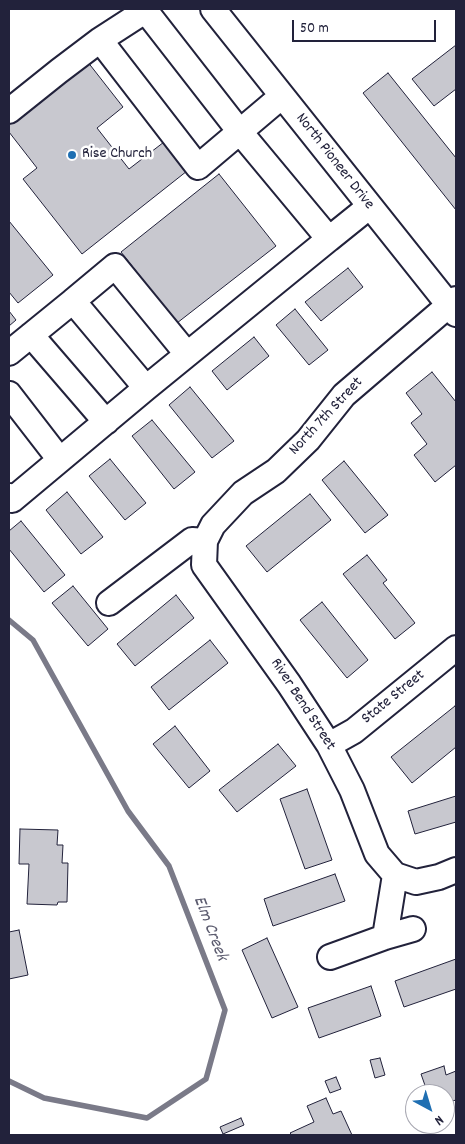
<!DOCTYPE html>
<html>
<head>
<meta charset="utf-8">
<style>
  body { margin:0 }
  #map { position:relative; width:465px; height:1144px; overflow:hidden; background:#fff; font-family:Dekko,sans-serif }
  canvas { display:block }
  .frame { position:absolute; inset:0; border:10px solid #22223b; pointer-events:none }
  .north { position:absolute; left:405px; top:1084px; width:50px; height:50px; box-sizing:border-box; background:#fff; border:1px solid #a7a7b1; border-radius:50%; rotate:141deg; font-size:14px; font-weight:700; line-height:20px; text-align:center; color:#22223b }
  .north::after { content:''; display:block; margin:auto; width:18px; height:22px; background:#1f6fb2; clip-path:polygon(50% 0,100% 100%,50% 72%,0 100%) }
  .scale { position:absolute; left:292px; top:20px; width:144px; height:22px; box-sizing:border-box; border:2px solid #22223b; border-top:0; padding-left:6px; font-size:15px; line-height:18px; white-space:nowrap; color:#22223b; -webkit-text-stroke:4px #fff; paint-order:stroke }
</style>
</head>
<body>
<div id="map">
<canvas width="465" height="1144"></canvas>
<div class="frame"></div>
<div class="north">N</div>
<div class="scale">50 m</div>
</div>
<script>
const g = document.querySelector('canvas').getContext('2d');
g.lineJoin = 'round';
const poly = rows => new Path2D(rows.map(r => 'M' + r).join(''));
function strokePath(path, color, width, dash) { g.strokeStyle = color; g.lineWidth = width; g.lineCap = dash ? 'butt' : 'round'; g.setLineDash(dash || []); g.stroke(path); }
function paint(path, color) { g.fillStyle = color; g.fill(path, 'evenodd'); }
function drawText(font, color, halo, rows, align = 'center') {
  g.font = font + ' Dekko,sans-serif'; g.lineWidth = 5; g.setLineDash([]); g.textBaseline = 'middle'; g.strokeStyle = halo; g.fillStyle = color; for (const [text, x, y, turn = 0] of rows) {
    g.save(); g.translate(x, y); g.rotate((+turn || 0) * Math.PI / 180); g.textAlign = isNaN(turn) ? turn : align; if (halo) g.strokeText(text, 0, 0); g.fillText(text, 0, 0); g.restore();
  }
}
strokePath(poly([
  [9,620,33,640,128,811,169,866,225,1010,206,1079,147,1118,44,1098,9,1081]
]), '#7a7a88', 5.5);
const building = poly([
  [456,45,456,89,434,106,412,79,456,45],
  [87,61,123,107,97,128,129,169,164,142,187,171,82,254,23,179,37,168,9,132,9,122,87,61],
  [388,73,456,158,456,210,363,93,388,73],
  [219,174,276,246,177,323,121,252,219,174],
  [9,221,53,275,18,303,9,292,9,221],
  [348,268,363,287,321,321,305,302,348,268],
  [295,309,328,350,309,365,276,325,295,309],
  [9,311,16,320,9,326,9,311],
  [254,337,269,356,227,390,212,371,254,337],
  [432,372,456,402,456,465,435,482,414,455,427,444,411,423,422,414,406,393,432,372],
  [190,387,234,441,212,458,169,405,190,387],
  [152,420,195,472,174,489,132,436,152,420],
  [110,459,146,503,125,520,89,476,110,459],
  [344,461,388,515,365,533,322,480,344,461],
  [67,492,103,537,81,554,46,510,67,492],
  [310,494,331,520,267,572,246,546,310,494],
  [21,521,65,575,44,592,9,549,9,531,21,521],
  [367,555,387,580,383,583,415,623,395,639,343,574,367,555],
  [73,586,108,629,88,646,52,603,73,586],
  [176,595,194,618,135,666,117,644,176,595],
  [322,602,368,660,347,678,300,620,322,602],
  [210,640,228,663,169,710,151,687,210,640],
  [455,706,456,708,456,747,412,783,391,757,455,706],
  [175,726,210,771,189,788,153,744,175,726],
  [278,744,296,766,237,812,219,790,278,744],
  [307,789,332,860,305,869,280,799,307,789],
  [456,796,456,822,415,834,408,811,456,796],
  [20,829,58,830,57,845,63,845,62,863,68,863,67,902,58,902,57,905,27,904,29,864,19,864,20,829],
  [335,874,345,901,273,926,264,899,335,874],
  [19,930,28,975,9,979,9,932,19,930],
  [267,938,298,1007,272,1018,242,950,267,938],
  [456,959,456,989,404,1007,395,981,456,959],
  [371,986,381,1016,319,1038,308,1008,371,986],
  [380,1058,385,1075,375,1078,370,1060,380,1058],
  [444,1066,446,1075,456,1071,456,1100,445,1103,445,1094,428,1094,421,1074,444,1066],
  [336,1077,341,1089,330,1093,325,1081,336,1077],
  [326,1098,333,1114,341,1111,352,1135,292,1135,290,1133,314,1122,307,1106,326,1098],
  [241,1118,244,1125,223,1134,220,1127,241,1118]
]);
paint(building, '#c8c8cf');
strokePath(building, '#22223b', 1);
const minor = poly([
  [213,9,456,314],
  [100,40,198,167,282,96],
  [9,111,59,71,100,40,148,9],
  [329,239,370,206],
  [73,301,115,266,187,354],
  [31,335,106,422],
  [9,353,73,301,146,388],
  [9,394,60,460],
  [9,496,12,500,146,388,329,239,240,132,145,10],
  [109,603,192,540,205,541],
  [329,745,354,731,456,648],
  [395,875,377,854,352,790,329,745,289,684,204,565,205,541,213,525,243,493,276,471,308,440,344,395,456,299],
  [395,875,416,882,439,877,456,870],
  [385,937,395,875],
  [330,957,385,937,413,929]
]);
strokePath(minor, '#22223b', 28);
strokePath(minor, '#fff', 24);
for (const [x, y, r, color] of [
  [72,155,5,"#1f6fb2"]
]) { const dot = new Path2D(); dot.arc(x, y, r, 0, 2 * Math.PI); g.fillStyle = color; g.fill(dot); strokePath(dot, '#fff', 2); }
drawText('16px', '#22223b', '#fff', [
  ["Rise Church",82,155]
], 'left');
drawText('16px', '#22223b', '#fff', [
  ["North Pioneer Drive",334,162,52],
  ["North 7th Street",327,417,-47],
  ["State Street",394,698,-39],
  ["River Bend Street",302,705,57]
]);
drawText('italic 18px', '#5c5c6f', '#fff', [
  ["Elm Creek",209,929,69]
]);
</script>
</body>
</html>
